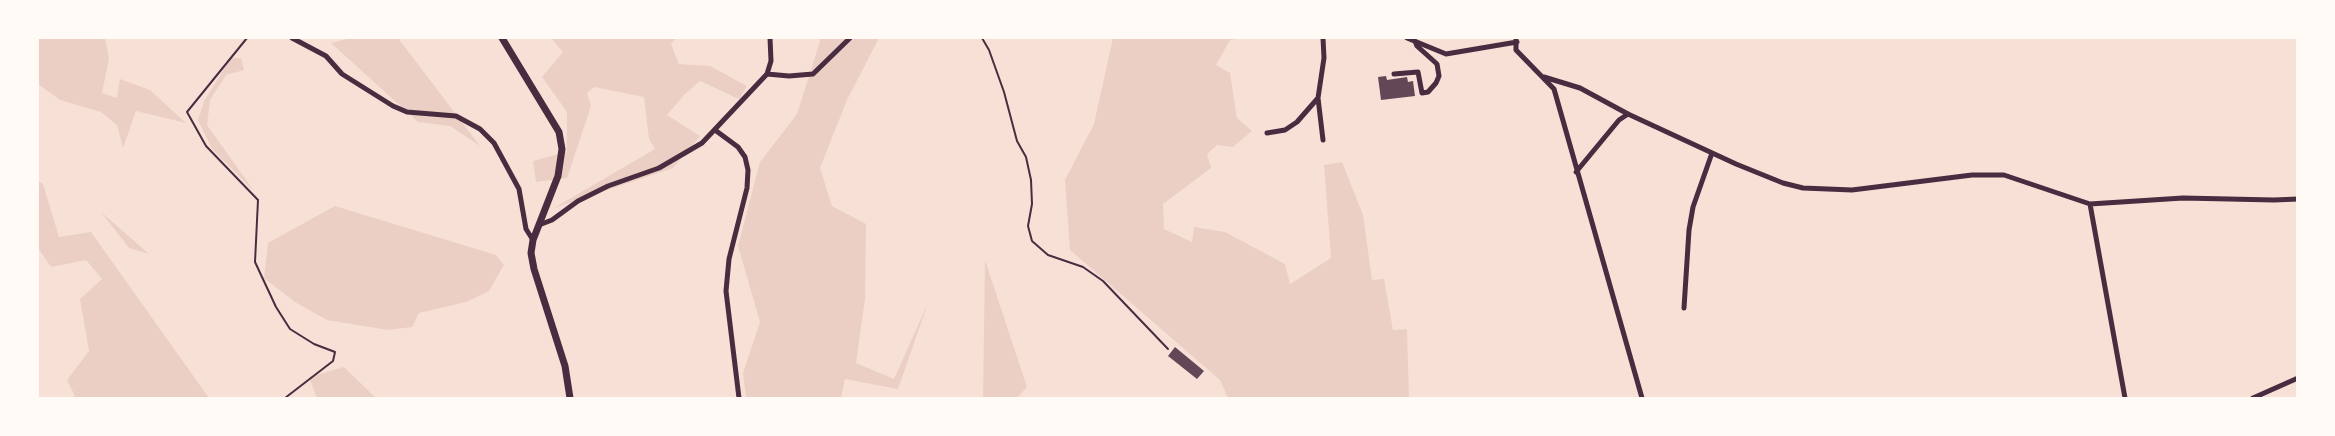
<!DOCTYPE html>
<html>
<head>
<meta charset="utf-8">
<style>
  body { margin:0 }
  #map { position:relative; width:2335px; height:436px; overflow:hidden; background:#f7e1d7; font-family:"Titillium Web",sans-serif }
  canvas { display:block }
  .frame { position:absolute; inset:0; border:39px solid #fffaf5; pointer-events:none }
</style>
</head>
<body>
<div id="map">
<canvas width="2335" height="436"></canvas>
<div class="frame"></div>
</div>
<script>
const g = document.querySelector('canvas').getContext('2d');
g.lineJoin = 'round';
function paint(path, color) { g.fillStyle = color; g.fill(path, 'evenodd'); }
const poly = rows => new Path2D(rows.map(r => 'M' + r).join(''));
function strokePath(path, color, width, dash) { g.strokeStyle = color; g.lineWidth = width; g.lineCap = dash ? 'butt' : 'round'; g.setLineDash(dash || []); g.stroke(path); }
paint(poly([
  [38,38,105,38,109,59,102,93,117,98,120,79,150,90,186,123,136,111,123,148,117,125,101,112,60,100,38,84],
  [351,38,398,38,480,146,450,126,418,122,331,43],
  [551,38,676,38,671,44,679,64,710,66,747,86,739,99,700,81,684,95,667,115,700,136,673,168,554,208,655,149,649,139,644,97,594,87,587,93,591,106,567,178,536,182,533,161,567,152,567,112,542,77,563,52],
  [821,38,879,38,847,100,820,168,832,206,866,224,865,299,856,363,894,379,928,303,898,389,845,379,841,398,746,398,743,373,760,322,738,246,760,162,797,114],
  [1113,38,1243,38,1230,40,1216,65,1230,73,1237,118,1252,131,1233,147,1217,145,1207,154,1211,168,1163,204,1164,229,1192,242,1194,227,1225,232,1285,264,1290,284,1331,258,1324,165,1342,162,1363,215,1372,280,1384,279,1393,330,1407,329,1409,398,1228,398,1220,380,1070,250,1065,180,1094,124],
  [231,58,241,58,244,70,226,75,210,100,207,125,254,191,212,149,198,120,204,101],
  [38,181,43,184,59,237,91,232,209,398,71,398,75,396,67,380,89,351,80,299,102,279,86,260,51,267,38,248],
  [335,206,496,255,504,265,489,291,466,302,419,313,412,327,388,330,327,320,295,302,264,278,268,243],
  [101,212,149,254,129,248],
  [985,260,1027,387,1017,398,983,398],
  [344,367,375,397,375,398,317,398,309,377]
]), '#ebcfc5');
paint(poly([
  [1386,76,1387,80,1407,77,1408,82,1413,81,1415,96,1381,100,1378,77],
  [1175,347,1204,371,1197,379,1168,356]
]), '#644757');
strokePath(poly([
  [247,38,187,112,206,146,258,200,255,262,276,307,290,329,314,344,335,352,333,361,285,398],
  [982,38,989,50,1004,92,1017,141,1026,157,1031,180,1032,204,1028,226,1032,241,1048,255,1083,267,1103,281,1168,349]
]), '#4a2c40', 2);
strokePath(poly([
  [292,38,326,56,342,74,393,106,407,112,456,116,480,129,494,143,519,189,526,229,533,240],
  [1407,38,1446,54,1517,42],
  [1516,38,1516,50,1554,89,1642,398],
  [767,74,789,76,813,74,850,38],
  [1394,74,1418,72,1422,93,1428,92,1436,83,1439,76,1437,64,1417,46,1415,41],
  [1544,77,1580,88,1628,114,1736,164,1783,183,1803,188,1852,190,1972,175,2004,175,2090,204,2183,198,2274,200,2298,199],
  [715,130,738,147,745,157,748,170,747,188,729,259,726,291,739,398],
  [1267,133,1285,130,1297,122,1318,98],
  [1323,140,1318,98,1324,58,1323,38],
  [1576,172,1619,120,1628,114],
  [2090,204,2125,398],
  [539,225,552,220,578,201,608,186,659,168,702,143,767,74,771,61,770,38],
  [1684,308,1689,230,1693,207,1712,153],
  [2253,398,2298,378]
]), '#4a2c40', 5);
strokePath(poly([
  [502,38,559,132,562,149,558,176,533,240,531,253,534,269,565,366,570,398]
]), '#4a2c40', 7);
</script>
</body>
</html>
